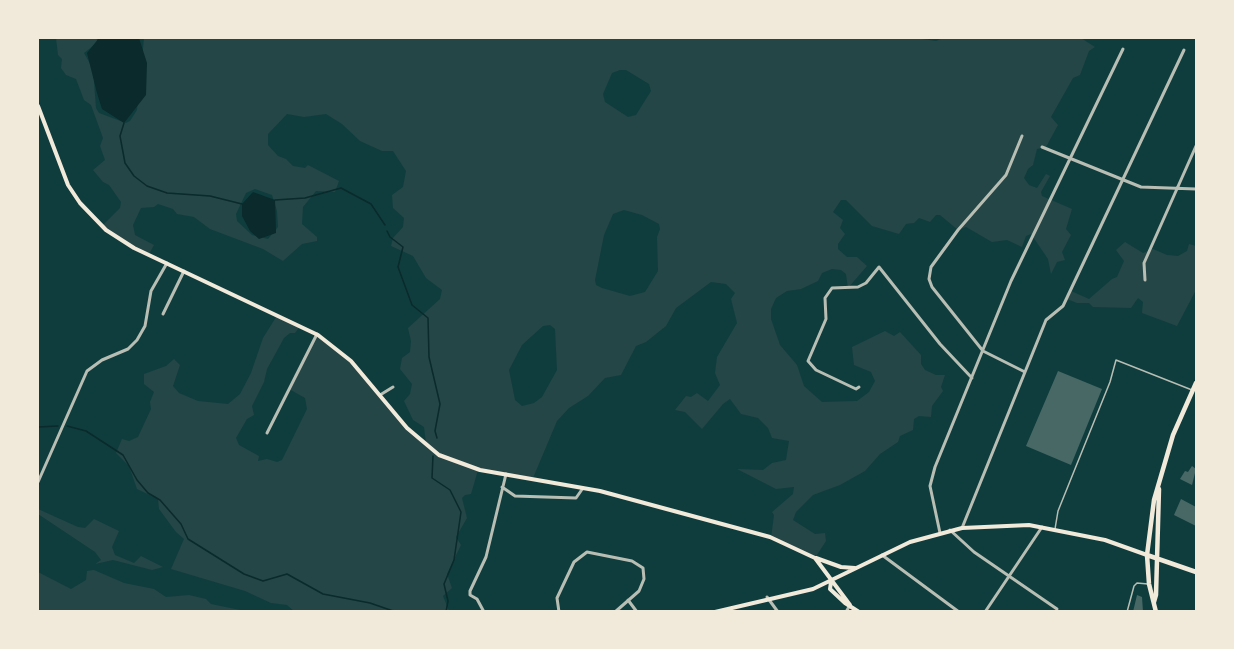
<!DOCTYPE html>
<html>
<head>
<meta charset="utf-8">
<style>
  body { margin:0 }
  #map { position:relative; width:1234px; height:649px; overflow:hidden; background:#0f3d3e; font-family:"Alegreya Sans",sans-serif }
  canvas { display:block }
  .frame { position:absolute; inset:0; border:39px solid #f1e9da; pointer-events:none }
</style>
</head>
<body>
<div id="map">
<canvas width="1234" height="649"></canvas>
<div class="frame"></div>
</div>
<script>
const g = document.querySelector('canvas').getContext('2d');
g.lineJoin = 'round';
function paint(path, color) { g.fillStyle = color; g.fill(path, 'evenodd'); }
const poly = rows => new Path2D(rows.map(r => 'M' + r).join(''));
function strokePath(path, color, width, dash) { g.strokeStyle = color; g.lineWidth = width; g.lineCap = dash ? 'butt' : 'round'; g.setLineDash(dash || []); g.stroke(path); }
paint(poly([
  [56,38,96,38,98,42,84,53,93,69,96,108,99,113,126,123,130,121,137,110,144,38,916,38,936,41,943,38,1081,38,1095,47,1089,51,1080,75,1073,78,1051,117,1058,125,1046,147,1037,149,1033,165,1028,169,1024,178,1029,185,1037,188,1046,174,1050,176,1041,192,1042,196,1072,209,1066,229,1071,235,1062,252,1065,260,1057,262,1051,274,1048,259,1031,234,1026,236,1022,247,1007,240,992,242,966,227,958,230,940,215,936,215,930,222,919,218,914,223,906,224,899,234,872,226,846,200,841,200,833,212,843,220,840,228,845,234,838,244,838,249,847,257,857,257,867,266,848,288,846,274,841,270,832,269,822,273,818,281,801,289,787,291,776,298,771,309,771,319,780,345,797,365,804,386,822,402,857,401,869,392,875,381,871,372,854,365,852,347,885,331,894,336,900,332,921,355,921,364,925,370,936,375,945,375,941,387,943,391,932,406,931,417,919,416,914,419,913,430,900,436,898,442,880,454,865,471,840,485,813,495,796,512,793,520,815,534,825,533,826,541,815,558,771,538,774,515,772,512,793,494,794,487,776,489,737,469,763,470,772,463,786,460,789,441,772,438,768,428,758,418,741,414,730,399,723,404,702,429,685,412,675,410,686,396,691,397,697,393,708,401,720,385,715,373,717,357,737,323,731,299,735,293,726,284,711,282,676,308,666,326,646,342,636,346,621,375,605,378,588,396,569,408,557,421,533,478,478,470,471,494,465,495,462,498,467,518,456,537,461,545,447,574,452,588,443,596,449,611,295,612,287,605,271,603,245,591,171,569,184,539,176,532,159,509,158,499,137,489,129,466,116,453,122,439,129,441,138,437,151,409,150,402,154,392,144,384,144,374,166,366,174,359,180,365,173,386,179,393,198,401,228,404,240,394,251,373,263,338,278,314,301,325,295,333,290,333,284,338,267,369,264,382,252,406,254,415,247,419,236,438,239,445,259,456,258,461,267,459,277,462,282,460,307,409,305,398,289,389,317,334,343,353,366,376,402,421,426,443,424,427,413,420,404,401,410,394,412,384,400,369,402,358,410,352,411,341,408,328,440,299,442,290,426,278,413,256,391,246,393,238,403,227,404,218,393,208,392,195,403,187,406,171,393,151,382,151,360,141,342,124,326,114,304,117,287,114,268,134,268,145,278,156,286,159,293,166,305,168,308,165,339,181,335,192,316,191,303,207,302,224,317,237,317,241,302,244,283,261,263,249,210,229,194,217,177,214,173,209,158,204,154,207,141,208,133,225,135,235,154,245,149,254,136,248,103,225,120,208,121,202,109,185,103,182,93,170,105,160,100,146,103,138,91,105,84,100,76,79,66,75,61,68,62,59,58,55],
  [620,70,626,70,649,84,651,91,636,115,628,117,605,102,603,94,612,73],
  [255,189,272,195,277,211,278,227,268,239,252,235,237,221,236,214,246,193],
  [624,210,642,215,659,224,660,229,657,237,658,271,645,292,630,296,602,288,596,285,595,280,604,235,613,214],
  [550,325,555,329,557,370,542,397,534,403,522,406,515,400,509,370,522,345,543,326],
  [1125,242,1143,253,1153,249,1167,255,1178,256,1187,251,1189,244,1196,246,1196,290,1177,326,1142,313,1143,302,1138,298,1131,308,1093,307,1089,303,1077,303,1067,299,1071,291,1089,299,1112,279,1117,277,1124,261,1116,250],
  [38,509,78,527,85,528,94,519,119,531,112,547,115,555,134,563,141,556,163,567,152,570,113,560,95,564,101,560,95,552,38,514],
  [94,570,124,583,154,589,166,597,189,595,206,599,211,604,245,611,38,611,38,572,71,589,86,580,87,571]
]), '#244646');
paint(poly([
  [99,38,139,38,147,63,146,95,124,123,102,109,97,93,87,53],
  [253,192,275,200,276,233,259,239,250,231,242,216,242,204]
]), '#0a2a2b');
strokePath(poly([
  [124,123,120,136,125,163,134,176,147,186,167,193,210,196,242,204],
  [275,200,305,198,341,188,371,204,385,225],
  [387,231,390,237,403,247,398,267,412,305,428,318,429,357,440,404,435,431,437,438],
  [67,426,86,431,123,455,137,480,148,493,160,500,181,524,188,539,244,574,263,581,287,574,323,594,370,603,396,612],
  [38,427,58,426],
  [433,456,432,478,450,490,461,512,454,560,444,584,448,601,446,612]
]), '#0a2a2b', 1.5);
paint(poly([
  [1058,371,1102,389,1071,465,1026,446],
  [1192,466,1196,469,1192,485,1180,479,1185,471,1188,472],
  [1181,499,1196,507,1196,526,1174,515],
  [1137,595,1142,597,1143,612,1133,612]
]), '#486865');
strokePath(poly([
  [1055,529,1058,511,1110,382,1116,360,1192,390],
  [1127,612,1134,586,1137,583,1148,584]
]), '#b8beb3', 1.5);
strokePath(poly([
  [1022,136,1006,175,958,230,931,267,929,279,932,287,983,351,1025,372],
  [1042,147,1141,187,1196,189],
  [1145,280,1144,263,1196,146],
  [163,314,184,271],
  [859,387,856,389,816,370,808,361,826,319,825,298,832,288,858,287,866,283,879,267,940,344,972,378],
  [380,395,393,387],
  [267,433,317,334],
  [38,482,87,371,102,360,128,349,137,340,145,326,151,291,167,263],
  [502,487,515,496,576,498,583,488],
  [962,528,1046,320,1063,306,1184,50],
  [950,530,974,552,1057,609],
  [940,533,930,486,935,467,1011,281,1123,49],
  [882,555,959,612],
  [767,597,778,612],
  [628,600,637,612],
  [484,612,477,599,470,595,470,591,486,557,506,474],
  [559,612,557,598,574,562,587,552,632,561,643,568,644,579,639,591,615,612],
  [846,612,850,605],
  [985,612,1042,527]
]), '#b8beb3', 3);
strokePath(poly([
  [38,106,68,185,80,203,106,230,134,248,318,335,351,361,407,428,439,455,480,470,600,491,770,537,815,558,850,605],
  [816,558,841,567,855,568],
  [831,582,830,589,845,603,859,612],
  [715,612,813,589,910,542,962,528,1029,525,1105,540,1147,555]
]), '#f1e9da', 4);
strokePath(poly([
  [1147,555,1196,572],
  [1154,602,1156,595,1159,489],
  [1156,612,1149,584,1147,555,1154,500,1173,435,1196,383]
]), '#f1e9da', 4.5);
</script>
</body>
</html>
